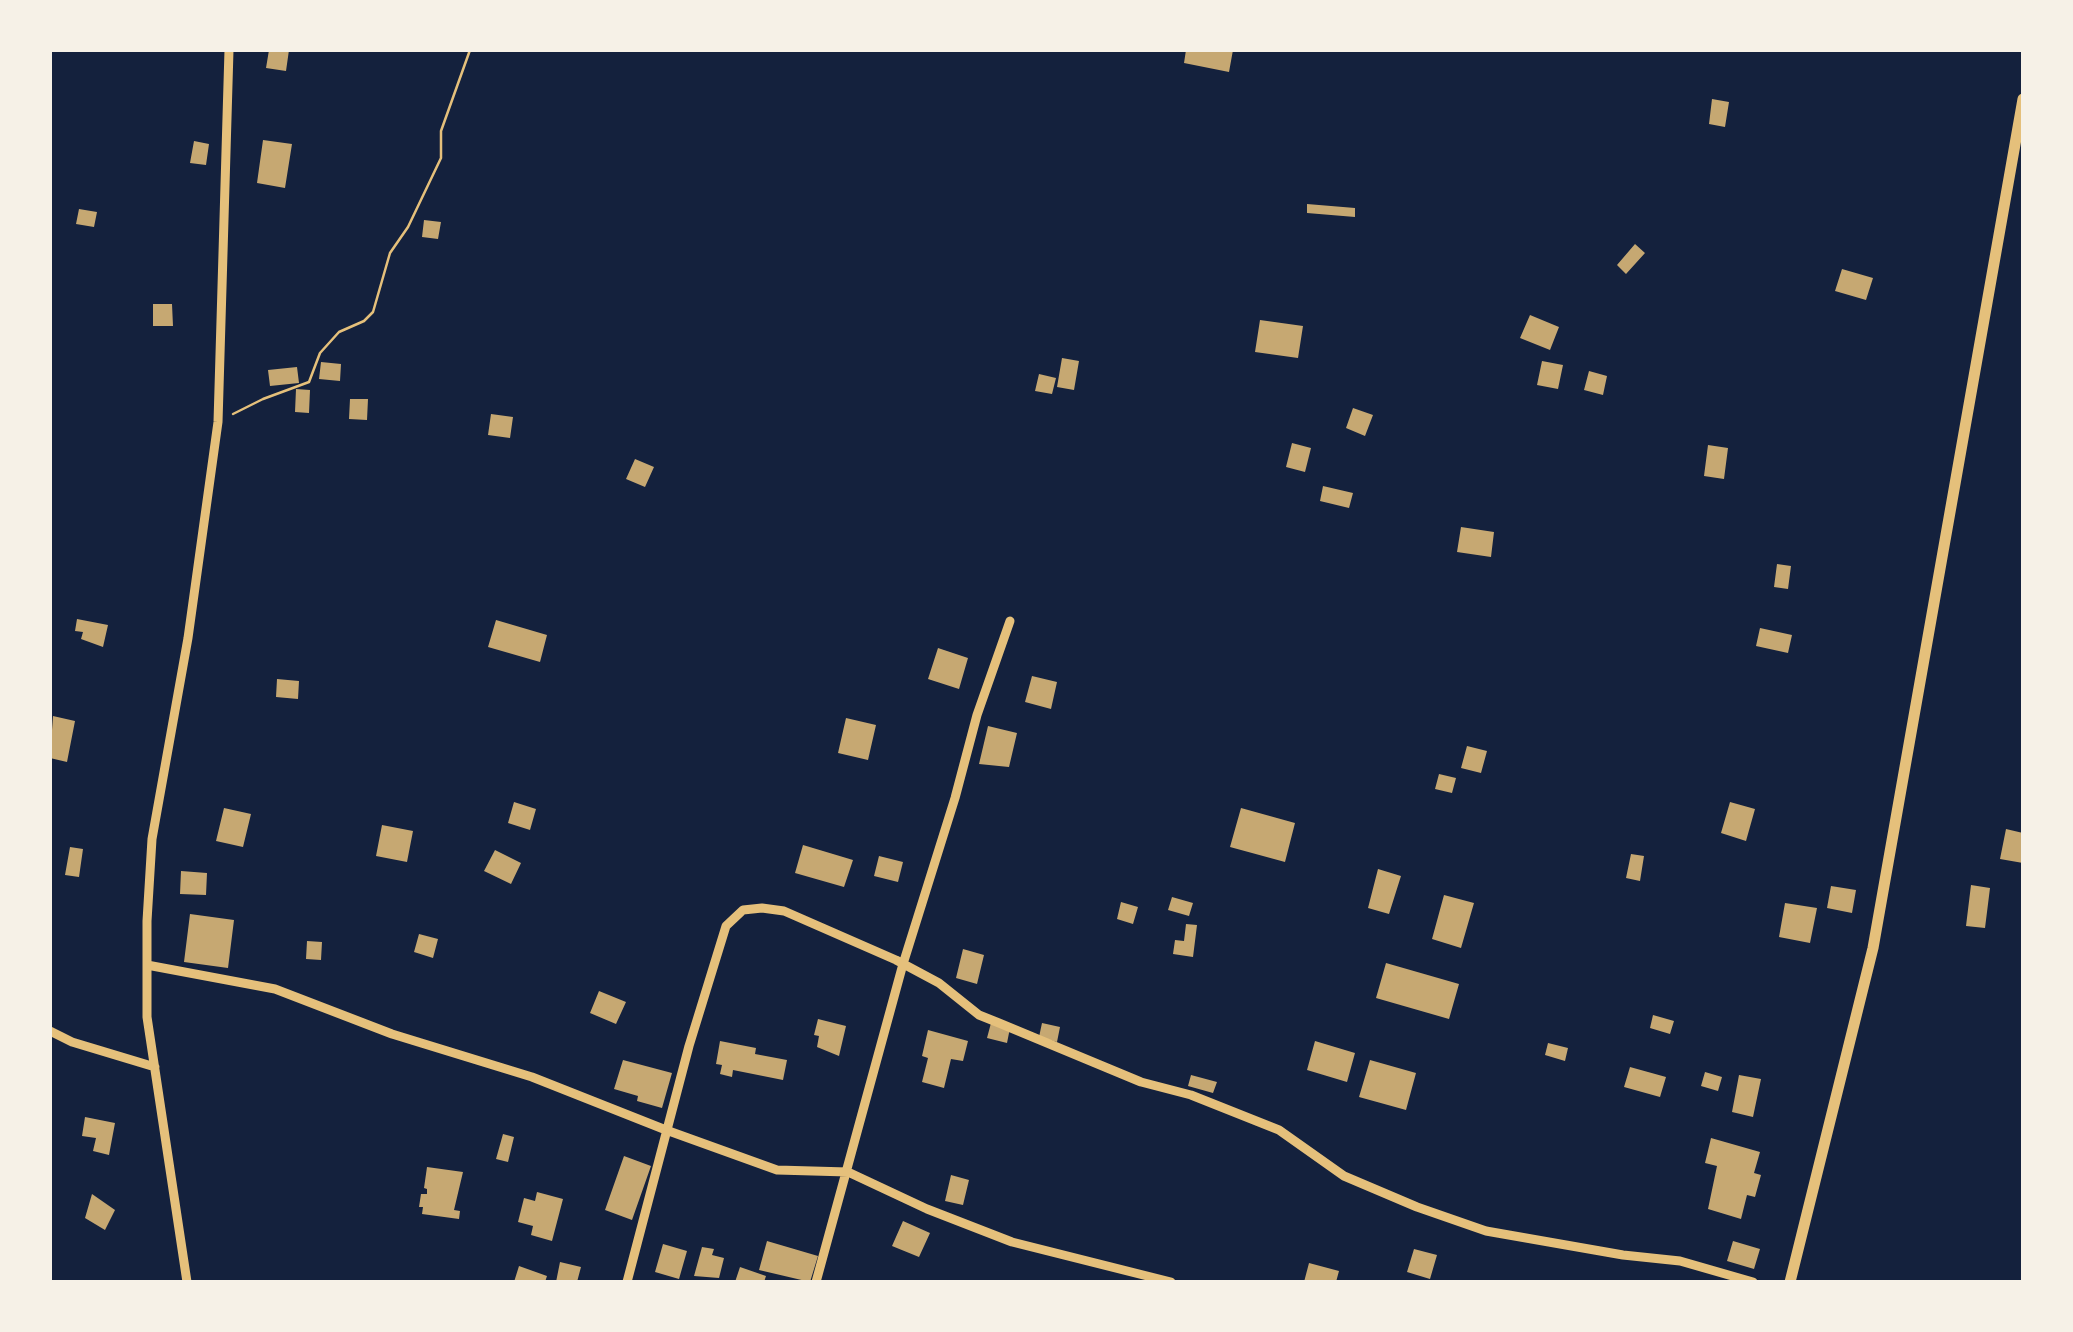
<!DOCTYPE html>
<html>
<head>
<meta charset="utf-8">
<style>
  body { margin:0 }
  #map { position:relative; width:2073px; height:1332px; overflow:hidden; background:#14213d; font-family:"Source Serif 4",serif }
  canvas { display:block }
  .frame { position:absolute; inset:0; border:52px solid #f6f1e7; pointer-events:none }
</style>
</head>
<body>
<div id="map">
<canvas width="2073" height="1332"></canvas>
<div class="frame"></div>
</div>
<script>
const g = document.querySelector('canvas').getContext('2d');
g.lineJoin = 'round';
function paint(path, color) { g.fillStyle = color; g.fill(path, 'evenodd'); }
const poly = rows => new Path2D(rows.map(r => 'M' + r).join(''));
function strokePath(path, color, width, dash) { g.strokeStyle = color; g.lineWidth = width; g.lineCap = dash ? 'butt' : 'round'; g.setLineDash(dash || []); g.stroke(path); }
paint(poly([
  [269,50,289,50,286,71,266,68],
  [1186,50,1233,50,1229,72,1184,63],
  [1712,99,1729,102,1725,127,1709,124],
  [263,140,292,144,285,188,257,183],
  [194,141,209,144,206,165,190,163],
  [1307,204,1355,208,1355,217,1307,213],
  [79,209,97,212,94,227,76,224],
  [424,220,441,222,438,239,422,237],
  [1635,244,1645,253,1626,274,1617,265],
  [1842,269,1873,278,1866,300,1835,291],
  [153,304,172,304,173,326,153,326],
  [1530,315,1559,327,1550,350,1520,338],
  [1260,320,1303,326,1298,358,1255,352],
  [1062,358,1079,361,1074,390,1057,387],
  [1542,361,1563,365,1558,389,1537,385],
  [321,362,341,364,340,381,319,379],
  [297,367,299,383,270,386,268,370],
  [1589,371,1607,376,1603,395,1584,390],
  [1039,374,1056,378,1052,394,1035,391],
  [296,389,310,390,309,413,295,412],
  [350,399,368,399,367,420,349,419],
  [1353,408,1373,415,1365,436,1346,428],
  [491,414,513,417,510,438,488,435],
  [1292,443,1311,448,1305,472,1286,467],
  [1708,445,1728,448,1724,479,1704,476],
  [635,459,654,467,645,487,626,479],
  [1323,486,1353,493,1349,508,1320,501],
  [1461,527,1494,532,1491,557,1457,552],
  [1777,564,1791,566,1788,589,1774,587],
  [77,619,108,625,103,647,81,639,83,632,75,631],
  [496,620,547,635,540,662,488,647],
  [1760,628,1792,635,1788,653,1756,646],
  [938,648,968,658,959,689,928,679],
  [1032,676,1057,682,1051,709,1025,702],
  [277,679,299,681,298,699,276,697],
  [53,716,75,721,67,762,50,758],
  [846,718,876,725,868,760,838,753],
  [988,726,1017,733,1009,767,979,764],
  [1467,746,1487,751,1481,773,1461,768],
  [1439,774,1456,778,1452,793,1435,789],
  [514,802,536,809,530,830,508,823],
  [1730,802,1755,809,1746,841,1721,833],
  [224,808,251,814,243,847,216,841],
  [1241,808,1295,823,1285,862,1230,847],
  [382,825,413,831,407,862,376,856],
  [2006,829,2023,833,2023,863,2000,859],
  [803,845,853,860,844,887,795,873],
  [70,847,83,849,79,877,65,875],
  [495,850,521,863,511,884,484,871],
  [1631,854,1644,856,1640,881,1626,878],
  [879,856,903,862,898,882,874,876],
  [1378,869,1401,876,1389,914,1368,908],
  [181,871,207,873,206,895,180,894],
  [1971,885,1990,888,1985,928,1966,926],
  [1831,886,1856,890,1852,913,1827,908],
  [1444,895,1474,903,1461,948,1432,939],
  [1172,897,1193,903,1189,916,1168,910],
  [1121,902,1138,907,1133,924,1117,919],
  [1785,903,1817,908,1810,943,1779,937],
  [190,914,234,920,228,968,184,962],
  [1186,924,1197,925,1193,957,1173,954,1175,940,1184,941],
  [419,934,438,939,433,958,414,952],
  [307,941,322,942,321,960,306,959],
  [963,949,984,955,977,984,956,978],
  [1386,963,1459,984,1449,1019,1376,998],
  [599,991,626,1002,616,1024,590,1013],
  [1653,1015,1674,1021,1670,1034,1650,1028],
  [818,1019,846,1026,839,1056,817,1047,819,1036,814,1035],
  [991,1023,1010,1028,1007,1043,987,1038],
  [1042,1023,1060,1027,1057,1042,1039,1037],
  [928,1030,968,1041,963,1061,951,1059,944,1088,922,1082,928,1058,922,1056],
  [720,1041,756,1048,755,1054,787,1060,783,1080,733,1070,732,1077,720,1074,722,1065,716,1064],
  [1315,1041,1355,1053,1347,1082,1307,1070],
  [1548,1043,1568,1048,1565,1061,1545,1055],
  [623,1060,672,1073,662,1108,637,1101,638,1096,614,1089],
  [1370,1060,1416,1073,1406,1110,1359,1097],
  [1630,1067,1666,1077,1660,1097,1624,1087],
  [1705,1072,1722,1077,1718,1091,1701,1086],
  [1191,1075,1217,1082,1213,1093,1188,1086],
  [1739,1075,1761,1079,1753,1117,1732,1112],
  [85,1117,115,1123,109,1155,93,1151,96,1138,82,1136],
  [503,1134,514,1137,508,1162,496,1159],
  [1711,1138,1760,1152,1754,1173,1761,1175,1755,1197,1747,1195,1741,1219,1708,1209,1717,1166,1705,1163],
  [624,1156,651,1166,632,1220,605,1210],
  [427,1167,463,1172,454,1210,460,1211,459,1219,422,1214,423,1207,419,1207,421,1194,427,1194,427,1189,424,1188],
  [951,1175,969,1180,963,1205,945,1201],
  [537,1192,563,1199,552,1241,531,1235,533,1226,518,1222,524,1198,535,1201],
  [92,1194,115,1210,105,1230,85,1218],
  [903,1221,930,1233,919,1257,892,1246],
  [767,1241,818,1256,810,1282,759,1270],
  [1733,1241,1760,1249,1754,1269,1727,1261],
  [663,1244,687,1251,679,1279,655,1272],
  [702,1247,714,1249,712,1255,724,1258,719,1278,694,1276],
  [1414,1249,1437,1255,1430,1279,1407,1272],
  [560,1262,581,1267,577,1282,556,1282],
  [1309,1263,1339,1271,1336,1282,1304,1282],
  [519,1266,547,1276,545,1282,514,1282],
  [740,1267,766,1276,764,1282,735,1282]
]), '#c6a872');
strokePath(poly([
  [233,414,263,399,309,382,320,353,339,332,364,321,373,312,390,253,408,227,441,158,441,131,470,50]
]), '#e5c07b', 2.5);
strokePath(poly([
  [147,965,275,989,392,1034,532,1077,666,1130,777,1170,848,1172,927,1209,1012,1242,1171,1282],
  [50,1031,72,1042,155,1067],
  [187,1282,147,1017,147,921,152,839,188,638,218,422,229,50],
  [627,1282,689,1046,726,926,743,910,762,908,784,911,896,960,939,983,979,1015,999,1023,1141,1082,1191,1095,1279,1130,1344,1176,1417,1207,1486,1231,1623,1255,1680,1261,1753,1282],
  [816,1282,903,964,955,798,977,715,1010,621]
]), '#e5c07b', 9);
strokePath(poly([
  [1790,1282,1873,948,2023,99]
]), '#e5c07b', 11);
</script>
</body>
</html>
